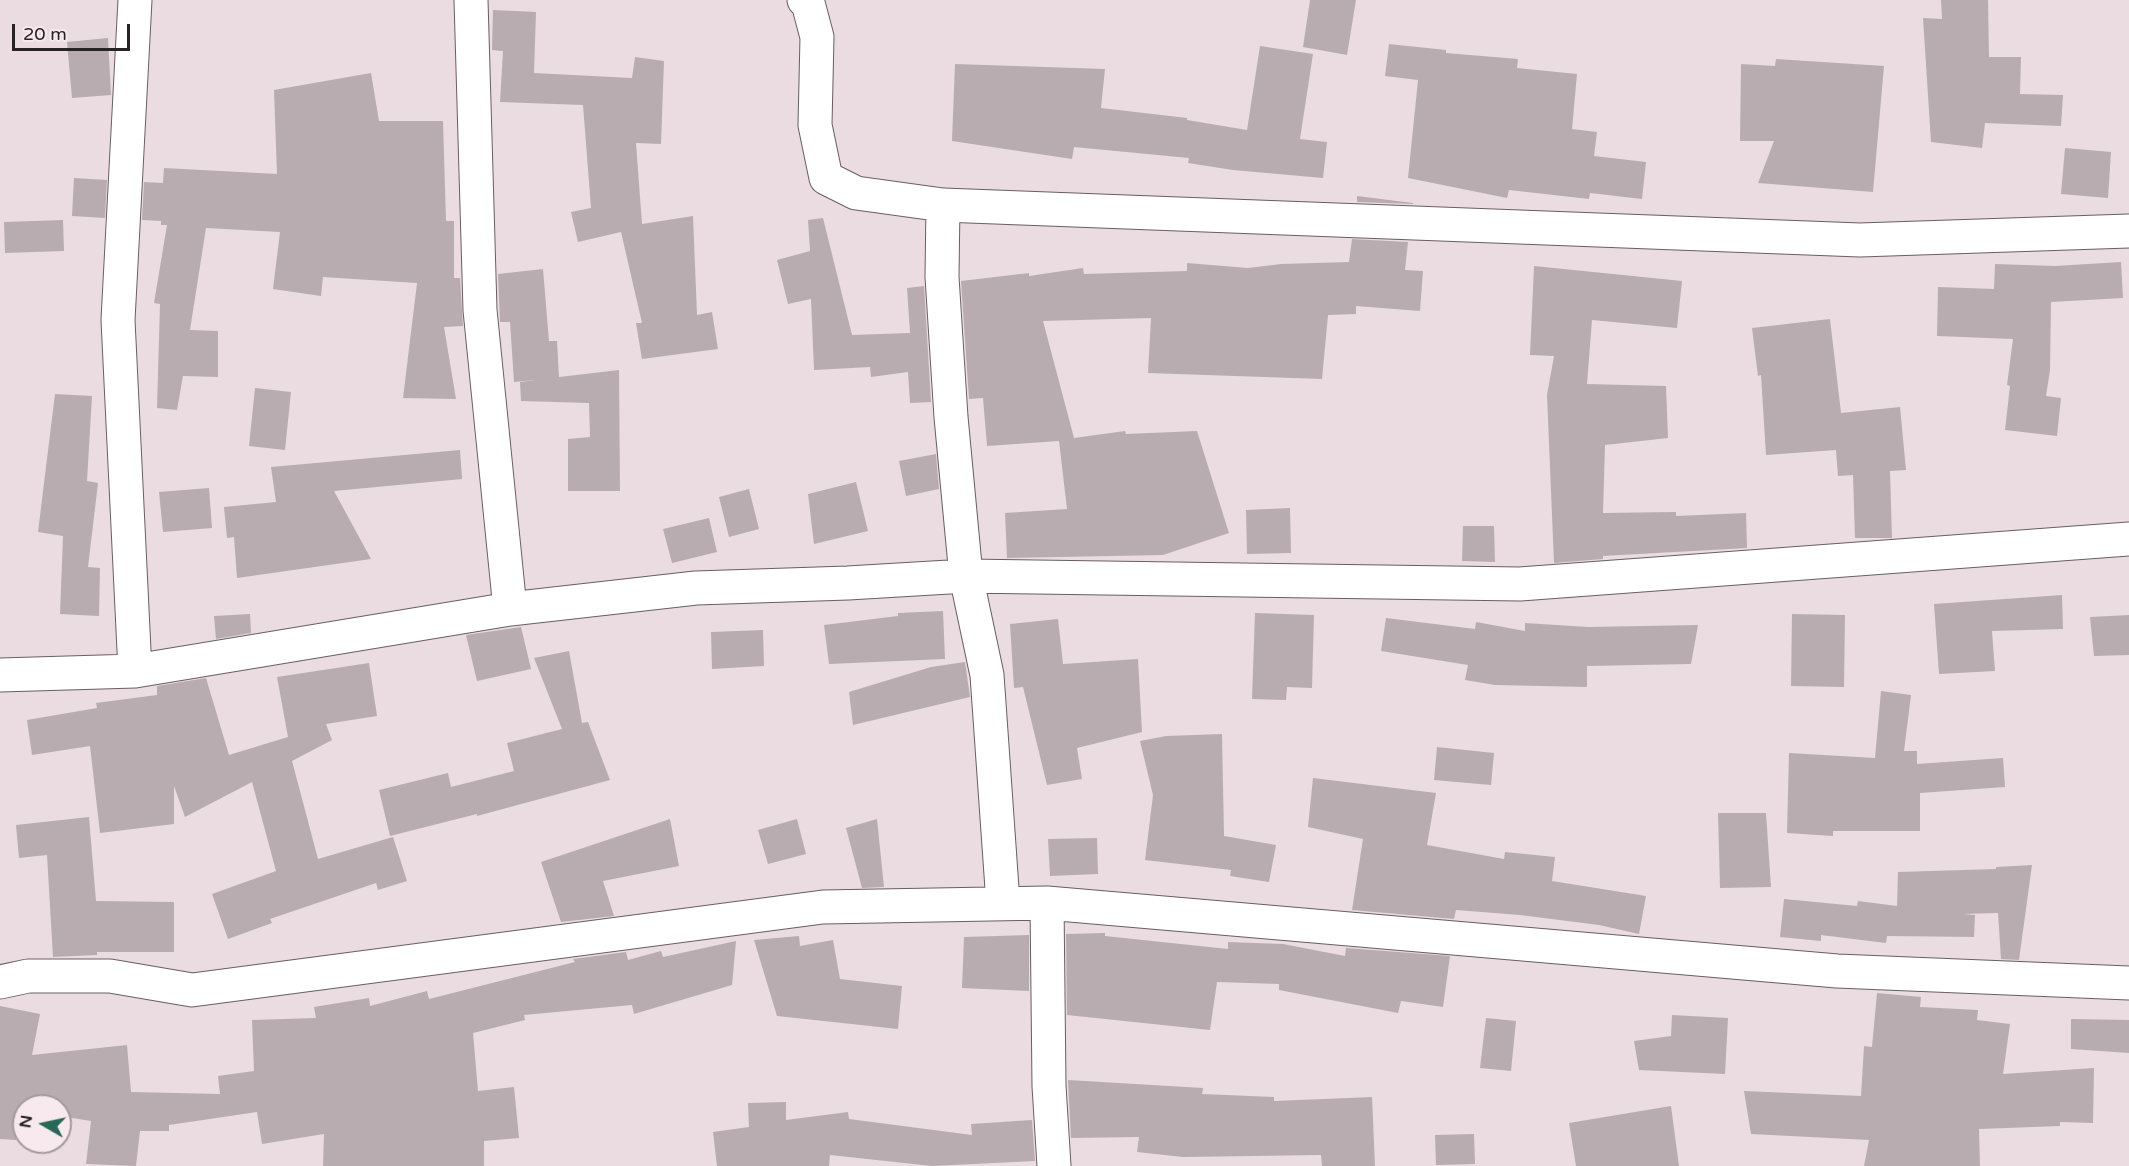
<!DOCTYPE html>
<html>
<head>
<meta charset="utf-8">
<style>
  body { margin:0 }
  #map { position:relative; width:2129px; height:1166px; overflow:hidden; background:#eadce1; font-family:"Varela Round",sans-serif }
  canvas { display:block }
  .north { position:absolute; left:12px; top:1094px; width:60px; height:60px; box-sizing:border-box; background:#f7e9ee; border:2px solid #a4999d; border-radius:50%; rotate:279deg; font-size:16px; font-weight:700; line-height:24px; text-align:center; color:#272224 }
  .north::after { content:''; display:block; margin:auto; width:21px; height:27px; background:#276858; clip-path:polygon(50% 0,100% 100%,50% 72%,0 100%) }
  .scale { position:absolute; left:12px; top:24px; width:118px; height:27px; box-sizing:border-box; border:3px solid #272224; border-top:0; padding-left:8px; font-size:18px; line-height:21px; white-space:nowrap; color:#272224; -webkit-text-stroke:4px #f7e9ee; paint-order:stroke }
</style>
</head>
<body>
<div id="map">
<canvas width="2129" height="1166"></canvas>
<div class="north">N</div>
<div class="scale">20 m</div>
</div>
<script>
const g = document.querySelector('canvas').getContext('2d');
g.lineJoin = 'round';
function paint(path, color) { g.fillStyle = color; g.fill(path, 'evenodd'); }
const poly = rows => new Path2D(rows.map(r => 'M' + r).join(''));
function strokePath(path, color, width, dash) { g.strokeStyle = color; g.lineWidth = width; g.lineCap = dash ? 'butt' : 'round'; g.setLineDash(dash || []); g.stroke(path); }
paint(poly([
  [1310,0,1356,0,1347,55,1303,47],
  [1941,0,1988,0,1989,57,2021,57,2020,94,2063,95,2061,126,1985,123,1982,148,1931,142,1923,18,1942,19],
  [493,10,536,12,534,73,632,78,635,57,664,61,661,144,636,143,642,224,693,216,697,315,712,312,718,349,642,359,636,323,642,323,621,232,578,242,571,212,591,208,583,105,500,102,503,51,492,50],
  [108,38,111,95,72,98,67,42],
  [1389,44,1446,50,1446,53,1518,59,1517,68,1577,74,1572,129,1597,132,1594,156,1646,162,1642,199,1590,193,1589,199,1509,190,1507,198,1408,178,1418,80,1385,76],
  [1260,46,1313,54,1300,139,1327,142,1323,178,1233,170,1188,163,1189,158,1074,147,1072,159,952,141,955,64,1105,69,1101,108,1187,118,1187,120,1247,130],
  [1776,59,1884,66,1873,192,1758,183,1774,141,1740,141,1741,64,1775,66],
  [371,73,379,121,443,121,446,221,454,221,454,278,460,278,463,326,444,327,456,399,403,398,417,283,323,277,321,296,273,289,280,232,206,228,190,330,218,331,218,377,183,376,177,410,157,408,160,304,154,303,167,225,161,225,161,221,142,220,144,182,163,183,164,168,277,174,274,90],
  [2065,148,2111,152,2108,198,2061,194],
  [74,178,107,180,105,218,72,216],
  [1357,196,1413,203,1413,204,1357,202],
  [823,218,852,335,910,333,907,288,924,286,931,402,910,403,908,372,871,377,870,367,814,370,811,299,788,304,777,260,810,251,808,220],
  [63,220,64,251,5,253,4,222],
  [1352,239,1408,242,1405,270,1423,271,1420,311,1356,306,1356,314,1328,315,1322,379,1148,373,1151,318,1043,321,1074,438,1125,431,1126,434,1197,431,1229,533,1163,555,1007,558,1005,513,1067,509,1059,441,987,446,983,398,969,399,961,281,1029,273,1029,276,1083,268,1084,274,1187,271,1187,263,1248,268,1281,264,1349,262],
  [2121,262,2123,298,2051,302,2050,370,2046,396,2061,398,2057,436,2005,430,2010,386,2007,385,2013,339,1937,336,1938,287,1994,289,1995,264,2055,266],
  [1534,266,1682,281,1677,328,1592,320,1587,384,1666,386,1668,438,1605,445,1603,513,1676,512,1676,516,1746,513,1747,548,1603,556,1603,559,1554,563,1547,395,1554,356,1530,355],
  [543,269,549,341,557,341,559,377,619,370,620,491,568,491,568,439,590,437,589,403,521,401,520,382,535,380,514,382,510,322,500,322,498,274],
  [1830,319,1841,413,1900,407,1906,470,1890,471,1892,538,1855,538,1853,475,1838,476,1836,450,1766,455,1761,375,1758,376,1752,328],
  [255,388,291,392,285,450,249,446],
  [55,394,92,396,87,481,98,483,88,567,100,568,99,616,60,614,63,536,38,532],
  [460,450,462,479,334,491,371,559,237,578,234,537,227,538,224,507,276,502,271,467],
  [936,454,939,489,906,496,899,461],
  [856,482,868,531,814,544,808,494],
  [209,488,212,528,163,532,159,492],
  [749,489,759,529,729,537,719,497],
  [1290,508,1291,553,1247,554,1246,510],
  [709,518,717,552,672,563,663,529],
  [1463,526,1494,526,1495,562,1462,561],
  [2062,595,2063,629,1992,631,1995,671,1939,674,1934,604],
  [943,611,945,659,829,664,824,625,898,616,898,613],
  [1255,613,1314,615,1312,688,1287,687,1286,700,1252,699],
  [250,614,251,633,216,639,214,616],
  [1792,614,1845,615,1844,687,1791,686],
  [2129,615,2129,655,2094,656,2090,617],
  [1386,618,1475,629,1476,622,1525,631,1525,623,1588,627,1698,625,1691,664,1587,666,1587,687,1495,685,1465,680,1468,665,1381,651],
  [1058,619,1063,664,1138,659,1142,732,1077,748,1082,779,1047,785,1023,687,1014,688,1010,624],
  [521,627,531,669,477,681,466,635],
  [763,630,764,666,712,669,711,632],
  [569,651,582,723,588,722,610,780,477,816,477,814,390,836,379,790,448,773,451,787,514,771,507,743,562,729,534,658],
  [965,662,970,697,853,725,849,692,931,667],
  [369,663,377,716,326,724,332,740,292,761,318,859,393,837,407,881,378,890,376,883,270,919,272,923,228,939,212,894,276,871,252,782,185,817,174,786,174,824,100,833,90,746,32,755,27,720,97,708,96,703,157,695,157,686,206,678,229,755,288,737,277,677],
  [1881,691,1911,695,1904,751,1917,751,1917,764,2003,758,2005,787,1920,793,1920,831,1833,831,1833,836,1787,833,1789,753,1875,758],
  [1222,734,1224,836,1276,845,1269,882,1230,876,1231,870,1145,860,1153,795,1140,741,1166,736],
  [1437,747,1494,753,1491,785,1434,780],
  [1313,778,1436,793,1427,845,1504,859,1505,852,1555,857,1552,881,1646,896,1639,934,1599,925,1520,915,1456,910,1454,919,1352,910,1363,839,1308,827],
  [1718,813,1766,813,1771,887,1720,888],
  [89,817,96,901,174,902,174,952,97,952,97,955,53,957,47,855,19,858,16,825],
  [670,819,679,866,603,881,614,916,561,922,541,862],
  [797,819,806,854,768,864,758,830],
  [877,819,884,887,862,888,846,828],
  [1097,838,1098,874,1050,876,1048,839],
  [2032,865,2019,960,2001,959,1998,913,1963,914,1975,915,1974,937,1887,936,1886,943,1821,935,1821,941,1780,937,1784,899,1857,906,1858,901,1897,906,1898,872,1996,869,1996,867],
  [1105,933,1105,936,1228,949,1228,942,1283,944,1345,956,1346,948,1450,956,1443,1007,1401,1001,1398,1013,1279,990,1279,984,1217,982,1210,1030,1067,1015,1066,934],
  [1029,935,1029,991,962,988,964,937],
  [799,936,800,946,833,940,840,979,902,986,898,1029,777,1016,754,940],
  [736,941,732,985,634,1014,632,1005,524,1015,525,1020,473,1033,478,1091,514,1087,519,1138,484,1141,484,1166,323,1166,324,1134,262,1144,257,1112,169,1125,169,1131,140,1131,136,1166,86,1164,91,1121,60,1116,60,1106,24,1106,16,1140,0,1139,0,1006,40,1014,32,1055,127,1045,131,1092,220,1094,218,1076,254,1071,252,1020,316,1018,314,1007,369,998,370,1006,427,991,429,999,575,962,573,959,626,952,628,960,661,951,663,957],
  [1877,993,1921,997,1920,1007,1978,1010,1977,1020,2010,1024,2003,1074,2094,1068,2093,1123,2060,1122,2060,1126,1979,1129,1980,1166,1864,1166,1869,1140,1751,1134,1744,1091,1861,1096,1864,1046,1872,1047],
  [1672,1015,1728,1018,1725,1074,1639,1070,1634,1041,1671,1036],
  [1486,1018,1516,1021,1511,1071,1480,1068],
  [2071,1019,2129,1020,2129,1053,2071,1049],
  [1068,1080,1203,1088,1202,1094,1274,1097,1274,1101,1372,1097,1375,1166,1322,1166,1321,1155,1183,1157,1137,1152,1139,1137,1071,1138],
  [786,1102,786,1120,848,1112,849,1119,972,1135,971,1124,1032,1120,1035,1161,932,1166,830,1155,829,1166,717,1166,713,1132,749,1127,748,1103],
  [1671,1106,1679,1166,1576,1166,1569,1123],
  [1474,1134,1475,1164,1436,1165,1435,1135]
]), '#b9acb1');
const minor = poly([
  [471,0,480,310,510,609],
  [804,0,808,3,817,37,815,125,826,178,856,193,943,205,1860,240,2129,231],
  [943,205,942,277,951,417,966,576,987,675,1003,903],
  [135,671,118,320,135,0],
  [0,675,135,671,510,609,696,588,848,583,966,576,1520,584,2129,539],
  [1047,903,1049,1086,1054,1166],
  [0,982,28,976,110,976,192,990,823,907,1047,903,1837,971,2129,983]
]);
strokePath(minor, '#695e62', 35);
strokePath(minor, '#fff', 33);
</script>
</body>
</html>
